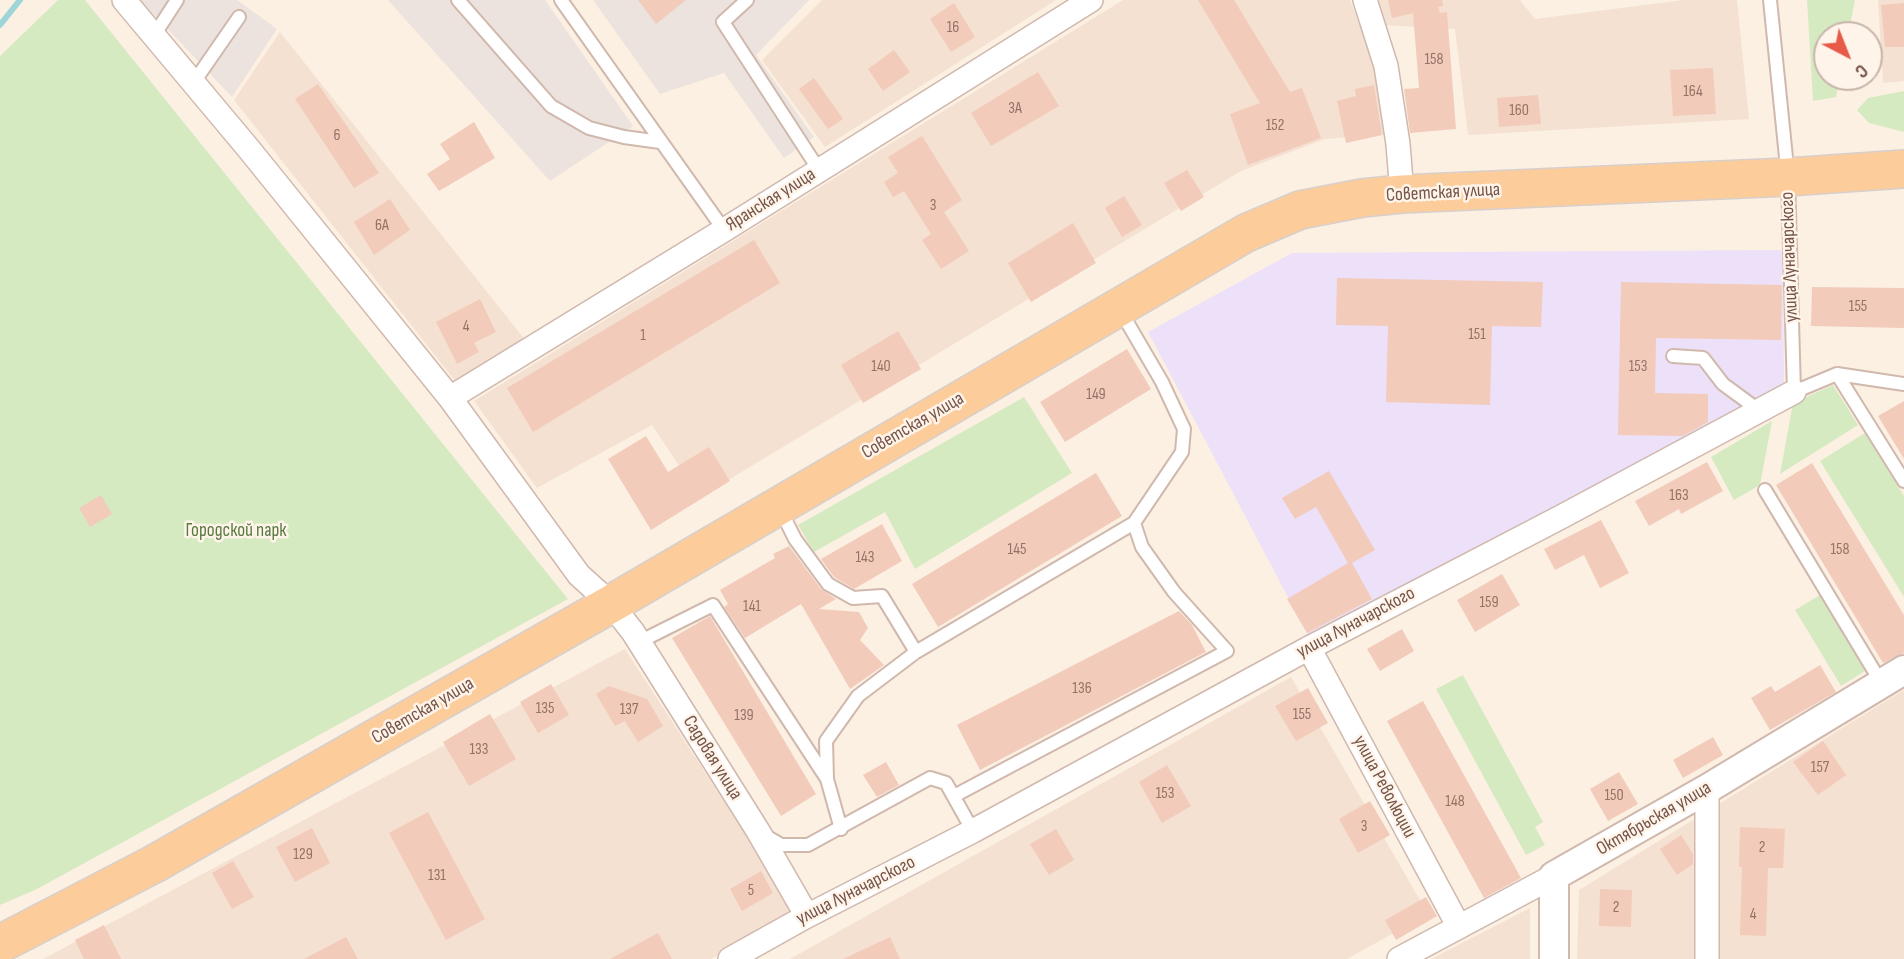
<!DOCTYPE html>
<html>
<head>
<meta charset="utf-8">
<style>
  body { margin:0 }
  #map { position:relative; width:1904px; height:959px; overflow:hidden; background:#fcf0e3; font-family:"Sofia Sans Condensed",sans-serif }
  canvas { display:block }
  .north { position:absolute; left:1813px; top:21px; width:70px; height:70px; box-sizing:border-box; background:#fff4ea; border:2px solid #c8b4aa; border-radius:50%; rotate:138deg; font-size:19px; font-weight:700; line-height:28px; text-align:center; color:#755449 }
  .north::after { content:''; display:block; margin:auto; width:24px; height:32px; background:#e75a47; clip-path:polygon(50% 0,100% 100%,50% 72%,0 100%) }
</style>
</head>
<body>
<div id="map">
<canvas width="1904" height="959"></canvas>
<div class="north">С</div>
</div>
<script>
const g = document.querySelector('canvas').getContext('2d');
g.lineJoin = 'round';
function paint(path, color) { g.fillStyle = color; g.fill(path, 'evenodd'); }
const poly = rows => new Path2D(rows.map(r => 'M' + r).join(''));
function strokePath(path, color, width, dash) { g.strokeStyle = color; g.lineWidth = width; g.lineCap = dash ? 'butt' : 'round'; g.setLineDash(dash || []); g.stroke(path); }
function drawText(font, color, halo, rows, align = 'center') {
  g.font = font + ' "Sofia Sans Condensed",sans-serif'; g.lineWidth = 5; g.setLineDash([]); g.textBaseline = 'middle'; g.strokeStyle = halo; g.fillStyle = color; for (const [text, x, y, turn = 0] of rows) {
    g.save(); g.translate(x, y); g.rotate((+turn || 0) * Math.PI / 180); g.textAlign = isNaN(turn) ? turn : align; if (halo) g.strokeText(text, 0, 0); g.fillText(text, 0, 0); g.restore();
  }
}
paint(poly([
  [822,0,1056,0,825,147,762,60],
  [1123,0,1350,0,1375,66,1392,134,1325,139,1241,171,700,497,652,425,537,488,474,401],
  [1373,0,1520,0,1535,19,1684,0,1737,0,1749,119,1468,135,1455,29,1382,25],
  [1878,0,1904,0,1904,81,1883,83],
  [280,32,526,341,456,382,234,100],
  [625,649,795,911,711,959,43,959],
  [1291,677,1428,914,1347,959,790,959],
  [1904,690,1904,959,1577,959,1579,890],
  [1530,908,1530,959,1431,959]
]), '#f4e1d2');
paint(poly([
  [140,0,237,0,277,29,232,97],
  [388,0,545,0,633,126,550,181],
  [593,0,809,0,756,55,814,137,784,158,724,73,660,94]
]), '#ece3de');
paint(poly([
  [1783,250,1784,389,1309,637,1148,332,1292,253]
]), '#ede0f9');
paint(poly([
  [58,0,85,0,568,599,37,889,0,905,0,56],
  [1807,0,1855,0,1848,35,1827,35,1827,77,1840,77,1836,97,1813,101],
  [1904,91,1904,132,1869,123,1857,110,1868,98],
  [1833,385,1858,425,1780,474,1793,403],
  [1024,397,1072,473,915,569,885,512,814,552,798,525],
  [1772,421,1760,485,1734,500,1711,457],
  [1865,433,1904,496,1904,597,1820,461],
  [1820,595,1865,671,1841,686,1795,610],
  [1463,675,1543,822,1535,827,1545,845,1526,855,1436,689]
]), '#d6eac2');
strokePath(poly([
  [0,25,20,0]
]), '#9ed5d8', 6);
paint(poly([
  [638,0,686,0,656,24],
  [1198,0,1234,0,1290,92,1302,88,1321,138,1248,165,1230,114,1260,103],
  [1388,0,1442,0,1443,6,1438,7,1440,13,1447,12,1456,129,1410,133,1404,89,1419,88,1413,13,1392,18],
  [954,3,975,37,951,52,930,19],
  [1904,3,1904,47,1885,47,1881,5],
  [894,50,910,72,883,91,868,69],
  [1713,68,1716,114,1673,116,1670,70],
  [1038,72,1059,106,991,146,971,113],
  [814,78,843,119,828,129,799,89],
  [318,84,379,173,354,188,295,99],
  [1374,85,1382,135,1346,143,1337,101,1356,96,1355,89],
  [1538,95,1541,124,1499,127,1497,98],
  [474,122,495,158,439,191,427,174,450,159,440,144],
  [922,136,962,200,944,212,969,251,941,269,922,240,931,234,904,191,893,197,884,182,898,173,888,157],
  [1187,170,1204,197,1181,211,1164,183],
  [1124,196,1142,225,1122,237,1105,208],
  [390,199,410,230,374,255,354,222],
  [1073,223,1096,263,1031,302,1008,263],
  [754,240,780,283,533,432,507,388],
  [1337,278,1543,282,1541,327,1492,326,1490,405,1386,402,1388,326,1336,325],
  [1621,282,1782,285,1781,340,1656,338,1655,393,1708,394,1708,422,1683,436,1618,435],
  [1812,287,1904,288,1904,328,1811,326],
  [480,299,496,332,474,343,479,352,457,364,436,322],
  [898,331,921,369,863,403,841,365],
  [1127,349,1151,389,1065,442,1040,402],
  [1904,401,1904,459,1878,416],
  [646,436,668,472,709,447,730,481,651,530,608,459],
  [1707,462,1723,491,1681,514,1679,509,1649,526,1635,501],
  [1812,463,1904,615,1904,653,1883,663,1776,485],
  [1329,471,1375,550,1352,563,1372,599,1307,633,1287,599,1348,563,1316,507,1295,519,1282,498],
  [1096,473,1122,516,938,627,912,584],
  [101,495,112,514,90,527,79,508],
  [1601,520,1629,573,1600,588,1584,555,1555,570,1544,549],
  [882,524,902,561,854,589,834,577,821,559],
  [789,546,821,589,836,599,819,609,859,612,868,628,860,640,884,665,850,689,801,604,745,638,724,607,728,604,720,590,775,558,773,554],
  [1502,574,1520,605,1475,632,1457,600],
  [1179,611,1192,625,1206,652,980,770,957,725],
  [710,616,816,794,781,816,672,638],
  [1402,629,1414,651,1380,671,1367,649],
  [1820,665,1836,692,1770,730,1751,698,1771,686,1775,692],
  [551,684,569,715,538,733,520,702],
  [609,686,647,699,663,726,638,742,625,721,615,726,596,694],
  [1308,688,1328,723,1296,741,1275,706],
  [1423,701,1521,878,1484,898,1387,721],
  [490,714,516,759,469,786,443,742],
  [1713,737,1723,755,1683,778,1673,760],
  [1823,741,1846,775,1818,795,1793,762],
  [886,762,899,785,877,797,863,775],
  [1167,765,1191,806,1162,823,1139,782],
  [1619,772,1638,804,1608,821,1590,789],
  [1370,801,1390,835,1358,853,1339,819],
  [428,812,485,919,446,940,389,833],
  [1740,827,1785,829,1783,868,1768,868,1766,936,1740,935,1742,867,1739,867],
  [312,828,330,863,295,882,276,847],
  [1056,829,1074,860,1049,875,1030,844],
  [1681,835,1693,854,1693,864,1677,875,1660,849],
  [233,861,254,897,232,909,212,873],
  [761,871,773,893,742,911,730,889],
  [1600,889,1632,890,1631,927,1599,926],
  [1426,897,1437,916,1396,940,1385,920],
  [104,925,121,959,84,959,75,940],
  [658,933,672,959,610,959],
  [346,937,358,959,304,959],
  [890,937,900,959,843,959]
]), '#f2cbbb');
const service = poly([
  [458,0,551,106,589,128,624,137,660,142],
  [561,0,724,230],
  [747,0,723,22,819,170],
  [1770,0,1788,177,1794,392,1837,374,1904,481],
  [153,37,177,0],
  [194,82,239,17],
  [1673,356,1703,358,1723,384,1753,406,1765,408],
  [1837,374,1904,384],
  [1765,490,1882,684],
  [780,509,795,539,828,584,853,598,882,596,916,652,1134,523],
  [639,642,713,605,827,779],
  [954,796,1227,651,1174,592,1142,547,1134,523,1182,452,1184,429,1162,382,1120,310],
  [841,829,827,779,826,741,858,696,916,652],
  [764,835,781,845,808,845,930,778,946,783,973,831]
]);
const minor = poly([
  [124,0,248,148,450,398,579,575,611,604,633,632,758,831,807,916],
  [1365,0,1386,66,1398,144,1402,194],
  [450,398,724,230,1091,0],
  [1309,648,1459,927],
  [1707,789,1707,959],
  [730,959,807,916,973,831,1309,648,1561,517,1794,392],
  [1399,959,1554,876]
]);
const tertiary = poly([
  [1554,959,1554,876,1707,789,1904,670]
]);
const primary = poly([
  [0,944,154,864,611,604,1246,233,1300,210,1362,198,1402,194,1788,177,1904,169]
]);
strokePath(service, '#d0b8ad', 16);
strokePath(minor, '#d0b8ad', 26);
strokePath(tertiary, '#d0b8ad', 32);
strokePath(primary, '#d8cfcc', 40);
strokePath(service, '#fff', 12);
strokePath(minor, '#fff', 23);
strokePath(tertiary, '#fff', 28);
strokePath(primary, '#fccd9b', 37);
drawText('16px', '#947266', null, [
  ["16",953,28],
  ["158",1434,60],
  ["164",1693,92],
  ["3А",1015,109],
  ["160",1519,111],
  ["152",1275,126],
  ["6",337,136],
  ["3",933,206],
  ["6А",382,226],
  ["155",1858,307],
  ["4",466,327],
  ["151",1477,335],
  ["1",643,336],
  ["140",881,367],
  ["153",1638,367],
  ["149",1096,395],
  ["163",1679,496],
  ["145",1017,550],
  ["158",1840,550],
  ["143",865,558],
  ["159",1489,603],
  ["141",752,607],
  ["136",1082,689],
  ["135",545,709],
  ["137",629,710],
  ["155",1302,715],
  ["139",744,716],
  ["133",479,750],
  ["157",1820,768],
  ["153",1165,794],
  ["150",1614,796],
  ["148",1455,802],
  ["3",1364,827],
  ["2",1762,848],
  ["129",303,855],
  ["131",437,876],
  ["5",751,891],
  ["2",1616,908],
  ["4",1753,915]
]);
drawText('19px', '#755449', '#fff4ea', [
  ["Советская улица",1443,193,-3],
  ["Яранская улица",771,200,-32],
  ["улица Луначарского",1790,257,-92],
  ["Советская улица",913,426,-30],
  ["улица Луначарского",1356,623,-28],
  ["Советская улица",423,711,-30],
  ["Садовая улица",712,758,58],
  ["улица Революции",1384,787,62],
  ["Октябрьская улица",1654,819,-30],
  ["улица Луначарского",856,891,-27]
]);
drawText('19px', '#587a41', '#fff4ea', [
  ["Городской парк",236,531]
]);
</script>
</body>
</html>
